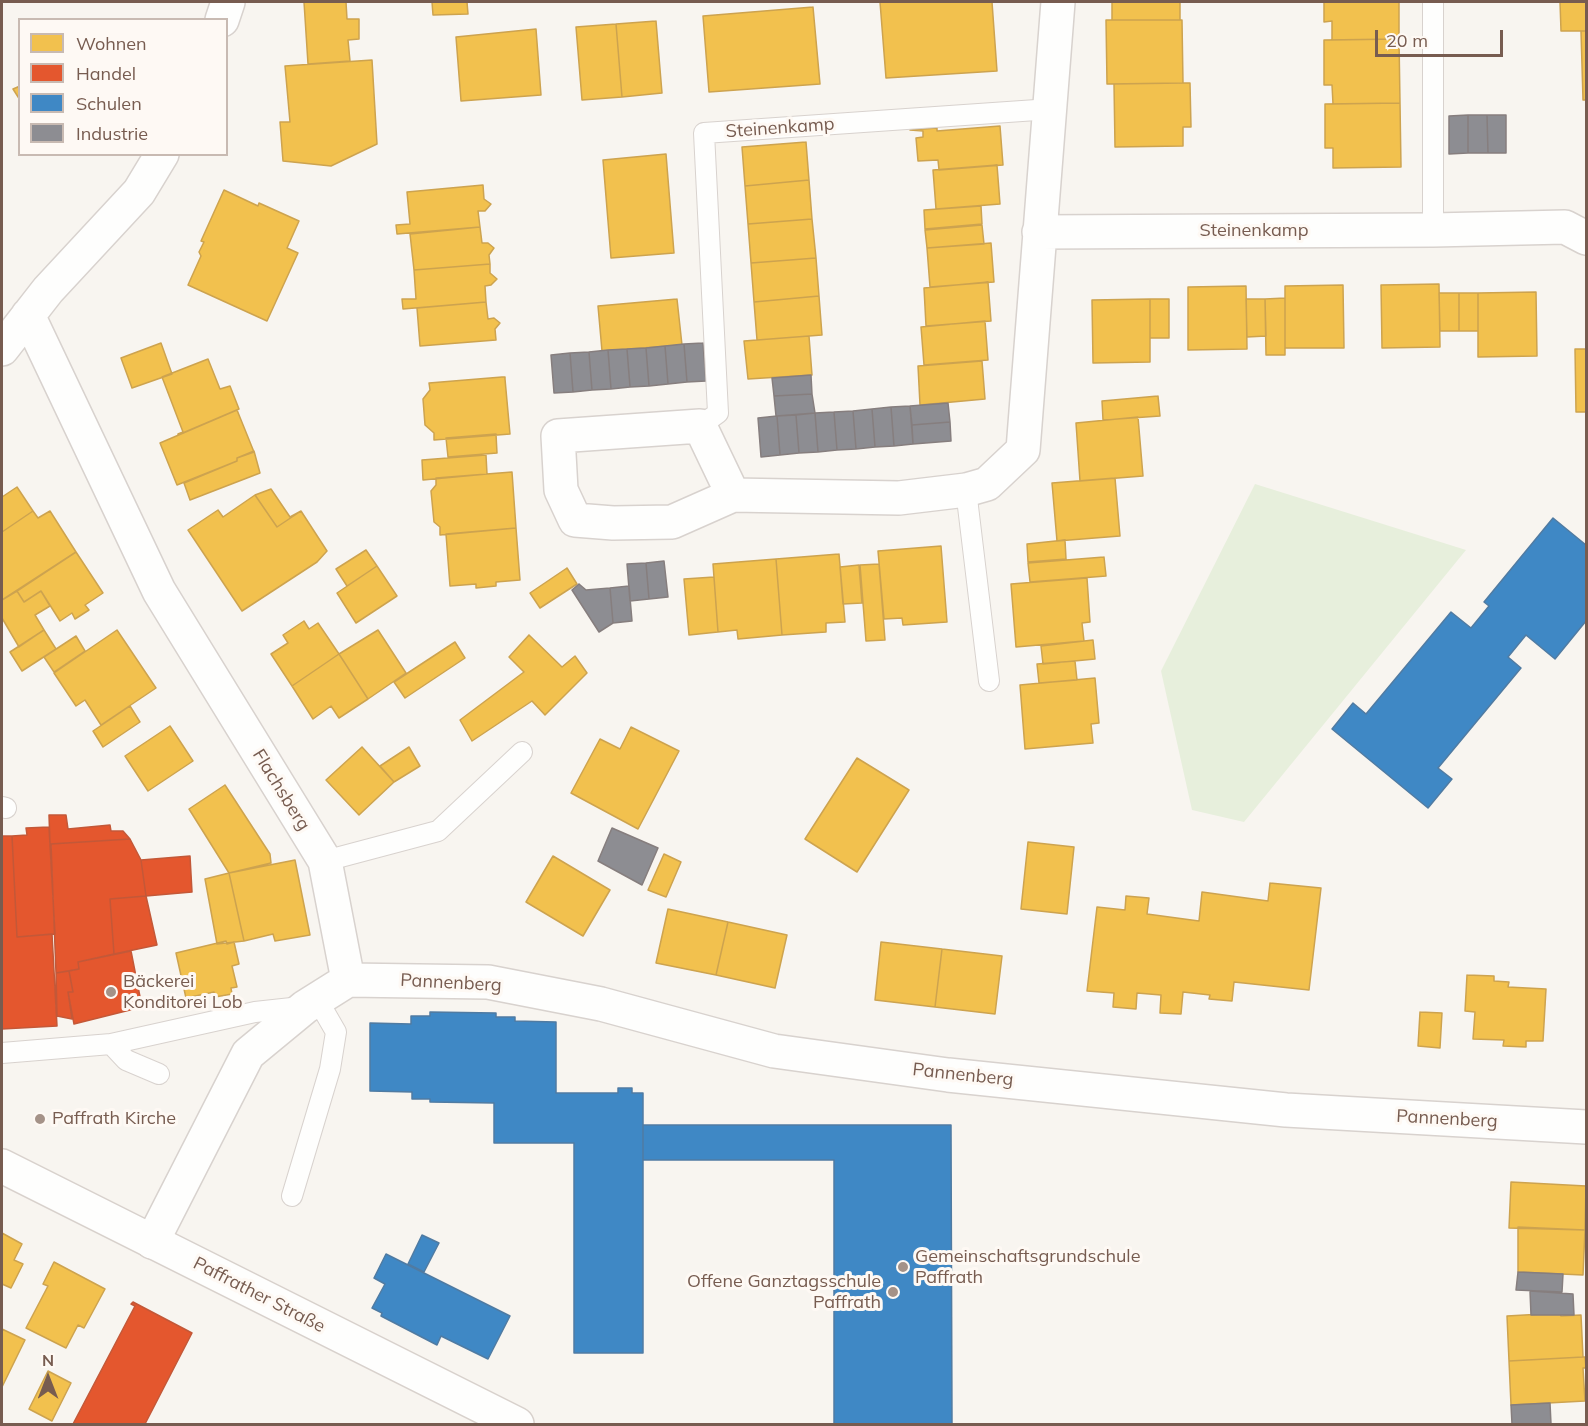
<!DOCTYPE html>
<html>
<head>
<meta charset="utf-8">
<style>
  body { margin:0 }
  #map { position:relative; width:1588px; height:1426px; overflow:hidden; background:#f8f5f0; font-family:Mulish,sans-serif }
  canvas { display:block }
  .frame { position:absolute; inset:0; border:3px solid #775c50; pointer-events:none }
  .legend { position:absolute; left:18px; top:18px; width:210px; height:138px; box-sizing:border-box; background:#fef9f4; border:2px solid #c8bab2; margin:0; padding:8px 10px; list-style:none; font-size:18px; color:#775c50 }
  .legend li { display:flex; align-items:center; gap:12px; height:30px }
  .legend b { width:30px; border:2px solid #c8bab2 }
  .north { position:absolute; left:18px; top:1348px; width:60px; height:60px; -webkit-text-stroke:4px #fef9f4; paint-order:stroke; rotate:0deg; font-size:16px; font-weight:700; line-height:24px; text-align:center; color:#775c50 }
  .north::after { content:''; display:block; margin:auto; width:21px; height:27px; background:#775c50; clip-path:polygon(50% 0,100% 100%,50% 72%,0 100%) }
  .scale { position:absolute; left:1375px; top:30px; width:128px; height:27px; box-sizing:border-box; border:3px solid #775c50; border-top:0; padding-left:8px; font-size:18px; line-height:21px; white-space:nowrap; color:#775c50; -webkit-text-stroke:4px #fef9f4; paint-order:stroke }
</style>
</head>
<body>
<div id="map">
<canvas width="1588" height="1426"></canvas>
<div class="frame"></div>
<ul class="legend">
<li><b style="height:16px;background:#f2c14e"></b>Wohnen</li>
<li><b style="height:16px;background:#e4572e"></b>Handel</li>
<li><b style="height:16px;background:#3f88c5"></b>Schulen</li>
<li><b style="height:16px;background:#8d8d92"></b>Industrie</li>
</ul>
<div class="north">N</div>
<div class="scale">20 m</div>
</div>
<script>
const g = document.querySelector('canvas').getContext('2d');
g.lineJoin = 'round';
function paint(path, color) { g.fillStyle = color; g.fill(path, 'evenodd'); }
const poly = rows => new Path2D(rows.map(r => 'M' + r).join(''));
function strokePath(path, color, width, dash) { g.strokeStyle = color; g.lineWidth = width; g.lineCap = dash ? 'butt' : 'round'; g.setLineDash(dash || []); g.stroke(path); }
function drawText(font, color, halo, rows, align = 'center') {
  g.font = font + ' Mulish,sans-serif'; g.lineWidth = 6; g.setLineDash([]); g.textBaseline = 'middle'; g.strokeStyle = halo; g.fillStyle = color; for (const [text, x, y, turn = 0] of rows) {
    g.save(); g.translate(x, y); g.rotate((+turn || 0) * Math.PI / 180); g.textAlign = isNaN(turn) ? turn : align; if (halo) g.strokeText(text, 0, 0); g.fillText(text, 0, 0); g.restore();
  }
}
paint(poly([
  [1255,484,1466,550,1244,822,1192,810,1161,671]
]), '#e7efdc');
const homes = poly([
  [304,2,346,2,347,19,359,19,359,39,348,40,350,61,308,64,304,2],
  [432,2,467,2,468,14,433,15,432,2],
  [880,2,992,2,997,71,886,78,880,2],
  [1112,2,1180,2,1180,20,1112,20,1112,2],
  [1324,2,1399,2,1399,39,1332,40,1332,21,1324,22,1324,2],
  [1560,2,1586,2,1586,31,1561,31,1560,2],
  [813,7,820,84,709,92,703,16,813,7],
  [1106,20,1182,20,1183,83,1107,84,1106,20],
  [656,21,662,93,622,97,616,24,656,21],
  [616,24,622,97,582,100,576,27,616,24],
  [536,29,541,95,461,101,456,37,536,29],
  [1581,31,1586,31,1586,100,1583,100,1581,31],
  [1399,39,1400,103,1333,104,1332,85,1324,85,1324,40,1399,39],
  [372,60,377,144,331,166,283,161,280,122,290,122,285,66,372,60],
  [1183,83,1190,83,1191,127,1183,127,1183,146,1115,147,1114,84,1183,83],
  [20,86,20,100,13,89,20,86],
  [1400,103,1401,167,1333,168,1333,148,1325,148,1325,104,1400,103],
  [1000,126,1003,165,939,170,938,160,918,161,916,138,923,137,923,131,910,130,937,128,937,131,1000,126],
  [806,142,809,180,745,186,742,147,806,142],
  [666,154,674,253,611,258,603,160,666,154],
  [997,165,1000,204,936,209,933,170,997,165],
  [809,180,812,219,748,224,745,186,809,180],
  [483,185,484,199,491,204,485,211,478,211,480,227,397,234,396,225,410,224,407,192,483,185],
  [224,190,258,206,259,203,299,221,287,248,298,253,267,321,188,285,201,256,199,252,204,242,201,241,224,190],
  [981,206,982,224,925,229,924,210,981,206],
  [812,219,816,258,751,263,748,224,812,219],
  [982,225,984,244,927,248,925,230,982,225],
  [480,227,482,243,488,243,494,248,489,255,490,264,414,270,410,234,480,227],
  [991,243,994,282,930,287,927,248,991,243],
  [816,258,819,296,754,302,751,263,816,258],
  [490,264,490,273,497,279,491,285,485,286,486,302,403,309,402,299,416,299,414,270,490,264],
  [988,282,991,321,926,326,924,288,988,282],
  [1439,284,1440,347,1382,348,1381,285,1439,284],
  [1343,285,1344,348,1285,348,1285,286,1343,285],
  [1246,286,1247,349,1188,350,1188,287,1246,286],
  [1536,292,1537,356,1478,357,1478,293,1536,292],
  [1439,293,1459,293,1459,331,1440,331,1439,293],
  [1459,293,1478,293,1478,331,1459,331,1459,293],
  [819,296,822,335,757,340,754,302,819,296],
  [1285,298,1285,355,1266,355,1265,299,1285,298],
  [677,299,682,345,602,351,598,306,677,299],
  [1150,299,1150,362,1093,363,1092,300,1150,299],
  [1150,299,1169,299,1169,338,1150,338,1150,299],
  [1246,299,1265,299,1266,336,1247,337,1246,299],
  [486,302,488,319,494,318,500,323,495,329,496,340,420,346,417,308,486,302],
  [985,321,988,360,924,365,921,327,985,321],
  [809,336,812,375,748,379,744,341,809,336],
  [161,343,172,374,132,388,121,358,161,343],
  [1575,349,1586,349,1586,412,1576,412,1575,349],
  [208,359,220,389,230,386,239,409,178,435,178,434,183,432,162,377,208,359],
  [982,361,985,399,920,405,918,366,982,361],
  [502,377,505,377,505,379,510,434,434,440,434,433,425,425,423,399,430,390,429,383,502,377],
  [1158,396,1160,416,1103,420,1102,401,1158,396],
  [237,410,254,452,237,458,237,461,177,485,160,443,237,410],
  [1138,417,1143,476,1080,481,1076,423,1138,417],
  [496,434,497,453,448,457,446,438,496,434],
  [254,451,260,473,190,500,184,483,237,461,237,458,254,451],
  [486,455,487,474,423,480,422,460,486,455],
  [512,472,516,528,440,535,440,527,434,522,431,491,436,485,436,478,512,472],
  [1115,478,1120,536,1057,541,1052,483,1115,478],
  [17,487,33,511,2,532,2,497,17,487],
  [271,489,290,517,301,511,277,527,255,495,271,489],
  [255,495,277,527,301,511,327,551,317,562,242,611,188,530,218,510,223,517,255,495],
  [33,511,38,518,50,511,76,552,2,600,2,532,33,511],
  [516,528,520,580,496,582,496,586,476,588,476,584,450,586,446,534,516,528],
  [1065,540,1066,559,1028,562,1027,544,1065,540],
  [941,546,947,622,903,625,902,618,884,619,878,551,941,546],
  [366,550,377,566,347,586,336,569,366,550],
  [76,552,103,593,85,605,89,610,75,619,72,613,60,621,41,591,24,602,17,591,76,552],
  [839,554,845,622,826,623,826,632,782,635,776,559,839,554],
  [1104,557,1106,576,1030,582,1028,563,1104,557],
  [776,559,782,635,738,639,737,630,718,632,713,564,776,559],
  [879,564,885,640,866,641,860,565,879,564],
  [859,565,862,603,843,604,840,567,859,565],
  [377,566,397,596,356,623,337,593,377,566],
  [567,568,577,584,540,608,530,593,567,568],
  [714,577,718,632,689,635,684,579,714,577],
  [1087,578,1090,622,1082,623,1084,641,1016,647,1011,584,1087,578],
  [17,591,24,602,41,591,50,606,35,615,44,630,19,647,2,618,2,600,17,591],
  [304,621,309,629,318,623,339,654,292,686,271,654,288,643,283,635,304,621],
  [44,630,56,649,22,671,10,652,44,630],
  [117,630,156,688,101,725,85,700,76,706,54,673,117,630],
  [378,630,406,673,368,699,339,654,378,630],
  [529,635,562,667,575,656,587,673,545,715,532,701,472,741,460,720,524,672,509,657,529,635],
  [76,636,85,651,54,672,44,657,76,636],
  [1093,640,1095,659,1043,664,1041,646,1093,640],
  [455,642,465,658,405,698,394,682,455,642],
  [339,654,368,699,339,718,331,706,313,719,292,686,339,654],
  [1075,661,1077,680,1039,683,1037,664,1075,661],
  [1095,678,1099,723,1091,724,1093,743,1025,749,1020,685,1095,678],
  [130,706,140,722,103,747,93,731,130,706],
  [170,726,193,761,148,791,125,756,170,726],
  [631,727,679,751,638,829,571,793,600,739,620,749,631,727],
  [362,747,394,782,359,815,326,780,362,747],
  [409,747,420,766,394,782,380,766,409,747],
  [857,758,909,790,857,872,805,839,857,758],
  [225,785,270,854,271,863,229,873,189,809,225,785],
  [1028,842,1074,847,1067,914,1021,909,1028,842],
  [664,854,681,862,666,897,648,890,664,854],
  [553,856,610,890,583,936,526,902,553,856],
  [295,860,310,935,275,941,273,934,244,941,229,873,295,860],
  [229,873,244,941,217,944,205,879,229,873],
  [1270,883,1321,888,1309,990,1234,982,1232,1001,1209,999,1210,995,1183,992,1181,1014,1160,1013,1161,995,1137,993,1136,1009,1113,1007,1114,993,1087,991,1097,907,1125,910,1126,896,1149,898,1147,914,1199,921,1202,892,1268,901,1270,883],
  [668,909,728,922,716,975,656,963,668,909],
  [728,922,787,935,775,988,716,975,728,922],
  [226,941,227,944,234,942,239,964,232,966,237,987,231,988,232,994,215,997,214,992,186,998,176,953,226,941],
  [881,942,942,949,935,1007,875,1000,881,942],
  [942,949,1002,956,995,1014,935,1007,942,949],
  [1467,975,1494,976,1494,981,1509,982,1508,987,1546,989,1543,1041,1526,1041,1526,1047,1503,1046,1504,1040,1473,1039,1475,1012,1465,1011,1467,975],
  [1420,1012,1442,1013,1440,1048,1418,1046,1420,1012],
  [1511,1182,1586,1186,1585,1230,1509,1228,1511,1182],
  [1518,1227,1585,1230,1583,1275,1518,1272,1518,1227],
  [2,1233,22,1244,14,1260,23,1264,11,1288,2,1284,2,1233],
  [54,1262,105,1289,84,1328,78,1325,66,1348,26,1328,48,1286,43,1284,54,1262],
  [1560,1313,1561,1316,1581,1315,1583,1357,1509,1361,1507,1316,1560,1313],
  [2,1329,25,1340,2,1387,2,1329],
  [1583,1357,1585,1357,1586,1368,1583,1368,1585,1401,1511,1405,1509,1361,1583,1357],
  [48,1371,71,1383,52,1421,29,1409,48,1371]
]);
paint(homes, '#f2c14e');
strokePath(homes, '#cda34f', 1.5);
const shops = poly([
  [49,815,66,815,68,829,110,825,111,831,123,831,130,839,50,844,49,815],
  [49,827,55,934,17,937,12,836,27,835,26,828,49,827],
  [2,836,12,836,17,937,52,934,57,1026,2,1029,2,836],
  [130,839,141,860,146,896,110,899,114,954,78,962,79,969,56,973,51,844,130,839],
  [190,856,192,892,146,896,141,860,190,856],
  [146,896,157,945,114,954,110,899,146,896],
  [131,951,142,1007,74,1024,68,992,73,992,69,971,79,969,78,962,131,951],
  [69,971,73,992,68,992,72,1019,57,1016,56,973,69,971],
  [133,1302,192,1333,145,1424,73,1424,135,1306,131,1304,133,1302]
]);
paint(shops, '#e4572e');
strokePath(shops, '#c35838', 1.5);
const schools = poly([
  [1553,518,1586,545,1586,621,1555,659,1526,635,1508,657,1521,668,1438,768,1452,779,1428,808,1332,729,1353,703,1366,714,1451,612,1471,628,1489,606,1484,602,1553,518],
  [430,1012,496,1013,496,1017,515,1017,515,1021,556,1022,556,1093,618,1093,618,1088,632,1088,632,1093,643,1093,643,1353,574,1353,574,1143,494,1143,494,1103,430,1102,430,1099,412,1099,412,1092,370,1091,370,1023,411,1024,411,1016,430,1016,430,1012],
  [643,1125,951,1125,952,1424,834,1424,834,1160,643,1160,643,1125],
  [422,1235,439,1243,424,1272,408,1264,422,1235],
  [386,1254,510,1316,488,1359,441,1336,437,1345,381,1316,382,1313,372,1308,385,1284,374,1278,386,1254]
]);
paint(schools, '#3f88c5');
strokePath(schools, '#507ba2', 1.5);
const industry = poly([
  [1468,115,1468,153,1449,154,1449,116,1468,115],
  [1468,115,1487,115,1488,153,1468,153,1468,115],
  [1487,115,1506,115,1506,153,1488,153,1487,115],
  [703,343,706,381,687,382,684,344,703,343],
  [684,344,687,382,668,384,665,346,684,344],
  [665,346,668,384,649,386,646,348,665,346],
  [646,348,649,386,630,387,627,349,646,348],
  [627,349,630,387,611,389,608,350,627,349],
  [608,350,611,389,592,390,589,352,608,350],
  [589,352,592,390,573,392,570,353,589,352],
  [570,353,573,392,554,393,551,355,570,353],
  [811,375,812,394,774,396,772,378,811,375],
  [812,394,815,413,776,416,774,396,812,394],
  [948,403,950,422,912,425,910,406,948,403],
  [910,406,913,444,894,446,891,407,910,406],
  [891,407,894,446,875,447,872,409,891,407],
  [872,409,875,447,856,449,853,411,872,409],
  [853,411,856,449,837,450,834,412,853,411],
  [834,412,837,450,818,452,815,413,834,412],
  [815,413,818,452,799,453,796,415,815,413],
  [796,415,799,453,780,455,777,416,796,415],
  [777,416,780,455,761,457,758,418,777,416],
  [950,422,951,441,913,444,912,425,950,422],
  [664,561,668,597,649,599,646,563,664,561],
  [646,563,649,599,630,601,627,564,646,563],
  [579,584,586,590,610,588,613,623,599,632,572,590,579,584],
  [629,586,632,621,613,623,610,588,629,586],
  [612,828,658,848,642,885,598,861,612,828],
  [1518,1272,1563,1274,1562,1292,1516,1290,1518,1272],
  [1530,1291,1573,1294,1574,1315,1531,1315,1530,1291],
  [1550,1403,1551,1424,1512,1424,1511,1405,1550,1403]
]);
paint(industry, '#8d8d92');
strokePath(industry, '#867e7e', 1.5);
const lane = poly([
  [1433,230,1433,2],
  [700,426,718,413,704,133,1051,109],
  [966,490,989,681],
  [2,807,6,808],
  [325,861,438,831,522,752],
  [111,1044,126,1060,159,1074],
  [2,1053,111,1044,255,1012,301,1007],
  [292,1196,330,1069,336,1032,317,999]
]);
const street = poly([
  [222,20,228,2],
  [1039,232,1433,230,1565,227,1586,238],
  [28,315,159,591,325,861,348,980],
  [2,349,48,290,139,192,162,154],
  [733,495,672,522,613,523,575,520,561,490,558,436,700,426,733,495,899,498,966,490,987,484,1023,450,1058,2],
  [348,980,488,982,601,1004,774,1051,948,1075,1286,1110,1586,1127],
  [152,1242,248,1054,305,1007,348,980]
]);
const secondary = poly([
  [2,1166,517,1424]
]);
strokePath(lane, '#d8d2ce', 22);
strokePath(street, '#d8d2ce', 36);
strokePath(secondary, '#d8d1cc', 36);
strokePath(lane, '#fefefd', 20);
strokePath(street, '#fefefd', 33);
strokePath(secondary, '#fefefd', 33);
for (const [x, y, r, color] of [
  [111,992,6,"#a49288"],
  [40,1119,6,"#a49288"],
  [903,1267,6,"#a49288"],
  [893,1292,6,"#a49288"]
]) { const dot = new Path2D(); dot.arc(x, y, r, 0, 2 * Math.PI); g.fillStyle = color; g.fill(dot); strokePath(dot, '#fef9f4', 2); }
drawText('18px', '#775c50', '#fef9f4', [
  ["Steinenkamp",780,128,-4],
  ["Steinenkamp",1254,231],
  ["Flachsberg",281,790,58],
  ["Pannenberg",451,983,3],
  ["Pannenberg",963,1075,6],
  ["Pannenberg",1447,1119,3],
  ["Paffrather Straße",259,1295,27]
]);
drawText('18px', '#775c50', '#fef9f4', [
  ["Bäckerei",123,982],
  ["Konditorei Lob",123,1003],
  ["Paffrath Kirche",52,1119],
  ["Gemeinschaftsgrundschule",915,1257],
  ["Paffrath",915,1278],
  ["Offene Ganztagsschule",881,1282,"right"],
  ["Paffrath",881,1303,"right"]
], 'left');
</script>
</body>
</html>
